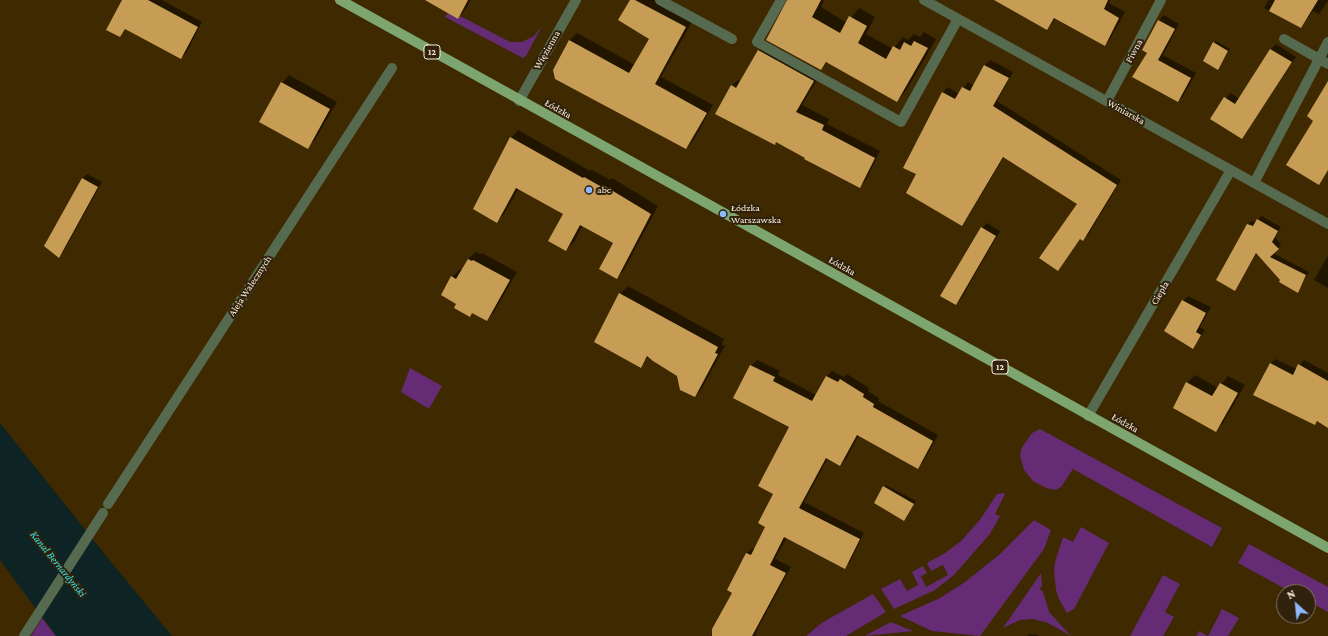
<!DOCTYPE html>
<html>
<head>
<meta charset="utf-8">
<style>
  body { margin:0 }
  #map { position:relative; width:1328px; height:636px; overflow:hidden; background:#3e2901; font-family:"Crimson Pro",serif }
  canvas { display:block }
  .north { position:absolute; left:1276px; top:584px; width:40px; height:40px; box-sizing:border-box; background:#2f210b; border:1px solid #81735e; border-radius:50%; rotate:333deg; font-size:11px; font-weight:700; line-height:16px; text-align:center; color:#fcefda }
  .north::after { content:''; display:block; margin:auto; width:14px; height:18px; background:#8db9fc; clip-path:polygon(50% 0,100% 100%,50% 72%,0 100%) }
</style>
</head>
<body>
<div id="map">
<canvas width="1328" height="636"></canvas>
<div class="north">N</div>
</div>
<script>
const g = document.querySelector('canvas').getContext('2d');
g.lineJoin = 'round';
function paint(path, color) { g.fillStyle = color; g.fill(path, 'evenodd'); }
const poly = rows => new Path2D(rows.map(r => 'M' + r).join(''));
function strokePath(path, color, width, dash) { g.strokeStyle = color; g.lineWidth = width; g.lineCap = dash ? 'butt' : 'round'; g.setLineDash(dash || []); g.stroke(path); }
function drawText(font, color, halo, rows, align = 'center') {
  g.font = font + ' "Crimson Pro",serif'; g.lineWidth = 4; g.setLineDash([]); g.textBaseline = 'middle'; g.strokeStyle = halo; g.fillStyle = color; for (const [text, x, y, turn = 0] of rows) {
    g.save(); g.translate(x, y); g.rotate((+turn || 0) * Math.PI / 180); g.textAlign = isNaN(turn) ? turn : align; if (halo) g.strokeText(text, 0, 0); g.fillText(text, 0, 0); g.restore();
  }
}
paint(poly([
  [448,13,458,19,460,16,510,42,522,42,534,36,542,26,526,56,523,58,445,17],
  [410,368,442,386,429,409,401,392],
  [1040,429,1222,528,1212,547,1073,469,1061,487,1056,490,1046,488,1033,481,1024,470,1020,456,1021,449,1032,433],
  [1003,493,1005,494,995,514,1000,516,990,534,954,575,935,590,894,609,881,589,900,579,907,591,918,585,912,572,923,566,927,573,921,576,926,587,948,575,943,565,931,571,927,563,945,553,961,541,979,521,997,494],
  [1034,520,1051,530,1044,549,980,636,932,631,900,616,940,598,965,582,1000,554],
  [1081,527,1109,543,1074,609,1067,613,1059,599,1056,590,1054,570,1055,562,1063,537,1073,542],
  [1249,544,1328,587,1328,612,1308,601,1308,592,1291,592,1238,563],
  [1041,573,1042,587,1040,587,1041,591,1043,591,1049,612,1071,636,1048,623,1033,619,1020,620,1003,628],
  [1163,575,1180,584,1165,612,1174,617,1163,636,1130,636],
  [873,594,886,612,846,636,806,636,823,622],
  [1222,609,1239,618,1228,636,1196,636,1199,631,1208,636],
  [42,618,56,636,31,636],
  [891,622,913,631,865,636,872,632]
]), '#652b74');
paint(poly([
  [0,423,111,562,172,636,56,636,0,560]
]), '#0d2324');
paint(poly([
  [123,0,162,0,202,22,186,53,181,58,126,28,120,36],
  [426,0,471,0,465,10,458,18],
  [631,0,655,0,693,20,661,77,713,105,693,141,686,148,570,40,577,33,635,65,650,38],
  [788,0,824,0,821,7,847,23,859,8,875,17,866,34,893,49,903,37,908,40,914,34,920,37,924,32,936,39,906,91,897,100,828,62,821,69],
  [1006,0,1110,0,1109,3,1125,12,1110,39,1105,44,1056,18,1047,29],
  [1269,0,1328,0,1328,1,1319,14,1313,11,1301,27,1264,8],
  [1164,15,1179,24,1163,55,1196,73,1183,96,1178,101,1148,53,1143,50,1159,20],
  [1216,41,1230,49,1220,66,1214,43],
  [765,44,820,75,802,105,829,119,827,124,880,151,866,180,860,186,806,159,807,157,777,141,774,144,717,113,732,85,732,87,740,91,741,90,732,85,738,80,741,81,759,50],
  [1276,44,1296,57,1242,138,1212,119,1230,93,1240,99,1271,49],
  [990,60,1013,72,997,101,1121,180,1088,235,1083,240,1081,238,1058,270,1078,204,1004,157,967,219,962,224,917,174,904,167,943,92,948,87,959,94,968,82,974,86,985,65],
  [289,75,337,102,315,140,307,147,282,83],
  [518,130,590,171,592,170,610,180,612,178,658,206,624,270,617,277,615,243,583,225,574,242,566,250,564,214,519,188,504,214,497,222,511,138],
  [87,174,102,182,64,251,59,256,82,179],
  [1261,216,1281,227,1275,237,1281,245,1273,253,1309,272,1297,292,1281,280,1257,253,1235,289,1248,225,1251,221,1256,222],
  [987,223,1000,231,961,299,956,304,982,228],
  [476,252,480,254,482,253,517,272,494,312,487,320,473,312,470,315,457,304,452,277,460,269,462,271,468,259],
  [1328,256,1328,288,1314,280],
  [628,286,724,339,722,345,725,346,702,388,695,396,678,376,649,356,640,366,620,294],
  [1188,296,1211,307,1200,327,1205,330,1192,348,1183,301],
  [1275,359,1297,369,1304,360,1328,373,1328,426,1318,421,1315,424,1270,364],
  [757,360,780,371,778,375,816,395,826,377,832,371,844,377,847,374,869,388,868,391,879,398,878,401,938,435,923,462,917,468,859,435,846,459,840,465,828,458,804,502,864,533,850,562,844,567,787,537,775,559,791,567,759,626,755,636,711,636,733,592,728,590,747,553,753,548,755,549,767,527,791,427,751,366],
  [1195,375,1218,388,1228,376,1245,385,1223,423,1216,430,1175,408,1187,383],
  [886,485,916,501,904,519,884,487],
  [1030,634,1038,635,1039,636,1027,636]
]), '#0007');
paint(poly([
  [122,0,148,0,198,27,181,59,125,29,120,37,106,30],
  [425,0,468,0,458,19],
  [630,0,635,0,686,27,655,84,707,113,686,149,555,79,553,70,569,40,629,73,649,39,618,20],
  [787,0,821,0,812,17,840,33,849,16,867,26,858,43,886,59,893,46,900,50,904,42,911,46,914,41,928,48,897,102,826,62,821,70,766,40],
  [994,0,1108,0,1104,9,1119,18,1105,46,1054,18,1047,30],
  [1275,0,1318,0,1301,28,1269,11],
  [1158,20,1175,29,1158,60,1191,78,1178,102,1132,77,1147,53,1142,50],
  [1213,42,1228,51,1218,70,1203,61],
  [1270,49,1292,62,1242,139,1210,119,1224,97,1235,104],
  [758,50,814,81,796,112,824,125,822,130,875,158,860,188,804,159,805,158,776,142,775,145,715,114,731,85,736,88],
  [984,65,1009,78,993,106,1117,185,1083,241,1080,239,1058,271,1039,258,1077,204,1003,157,962,226,906,193,916,174,903,168,942,92,955,99,962,87,970,91],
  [1328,81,1328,170,1319,185,1286,165,1313,121,1307,116],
  [281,82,330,109,308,149,259,122],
  [510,137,583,178,584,177,602,187,603,185,651,214,617,279,599,269,613,243,580,225,566,251,548,241,563,214,516,188,497,223,473,209],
  [82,178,98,187,59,258,44,246],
  [1257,219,1278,231,1272,242,1279,249,1270,257,1306,275,1298,293,1279,282,1280,280,1256,253,1235,291,1216,280,1247,224,1253,226],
  [981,227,996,236,956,305,940,296],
  [468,259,472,261,473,260,510,280,487,321,472,313,470,317,454,308,456,304,441,295,451,276,456,279],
  [619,293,718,347,715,353,718,354,695,397,680,390,677,376,653,361,647,356,641,368,594,342],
  [1182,300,1206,313,1196,332,1201,335,1193,349,1164,331],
  [1270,363,1293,375,1298,364,1328,381,1328,428,1317,421,1315,425,1253,395],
  [750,365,775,377,773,381,812,401,826,376,838,382,840,379,864,394,863,397,874,404,873,407,933,441,918,469,857,435,840,466,826,458,799,508,860,539,845,569,784,537,770,565,786,573,752,636,712,636,712,629,732,593,727,590,746,553,751,555,765,527,758,523,773,494,758,486,789,427,733,398],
  [1186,382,1212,396,1220,383,1238,393,1216,432,1173,408],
  [883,486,914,504,904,521,874,503]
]), '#c79d56');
strokePath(poly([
  [108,504,392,68],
  [24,636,103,513]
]), '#566a50', 10);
strokePath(poly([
  [660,0,732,39],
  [781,0,757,42,901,122,958,19],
  [924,0,1328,224],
  [1284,39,1328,64],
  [519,101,576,0],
  [1107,101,1161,0],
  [1254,183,1328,42],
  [1088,416,1231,170]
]), '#566a50', 10);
strokePath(poly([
  [340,0,1328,548]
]), '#7ca570', 10);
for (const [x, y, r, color] of [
  [589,190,4,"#8db9fc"],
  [723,214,4,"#8db9fc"]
]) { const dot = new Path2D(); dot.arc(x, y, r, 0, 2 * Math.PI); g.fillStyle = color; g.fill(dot); strokePath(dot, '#2f210b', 1.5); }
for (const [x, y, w] of [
  [432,52,16],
  [1000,367,16]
]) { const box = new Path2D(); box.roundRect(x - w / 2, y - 7, w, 14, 3); g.fillStyle = '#2f210b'; g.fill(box); strokePath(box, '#fcefda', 1); }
drawText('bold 9px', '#fcefda', null, [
  ["12",432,52],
  ["12",1000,367]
]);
drawText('10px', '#fcefda', '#2f210b', [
  ["Więzienna",547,50,-60],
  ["Piwna",1134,51,-62],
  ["Łódzka",558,109,29],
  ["Winiarska",1126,112,29],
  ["Łódzka",842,266,29],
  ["Aleja Walecznych",250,286,-57],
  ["Ciepła",1160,293,-60],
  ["Łódzka",1125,423,29]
]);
drawText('10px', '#fcefda', '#2f210b', [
  ["abc",597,190],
  ["Łódzka",731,208],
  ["Warszawska",731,220]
], 'left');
drawText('italic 11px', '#32e7ed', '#2f210b', [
  ["Kanał Bernardyński",58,564,51]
]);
</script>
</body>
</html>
